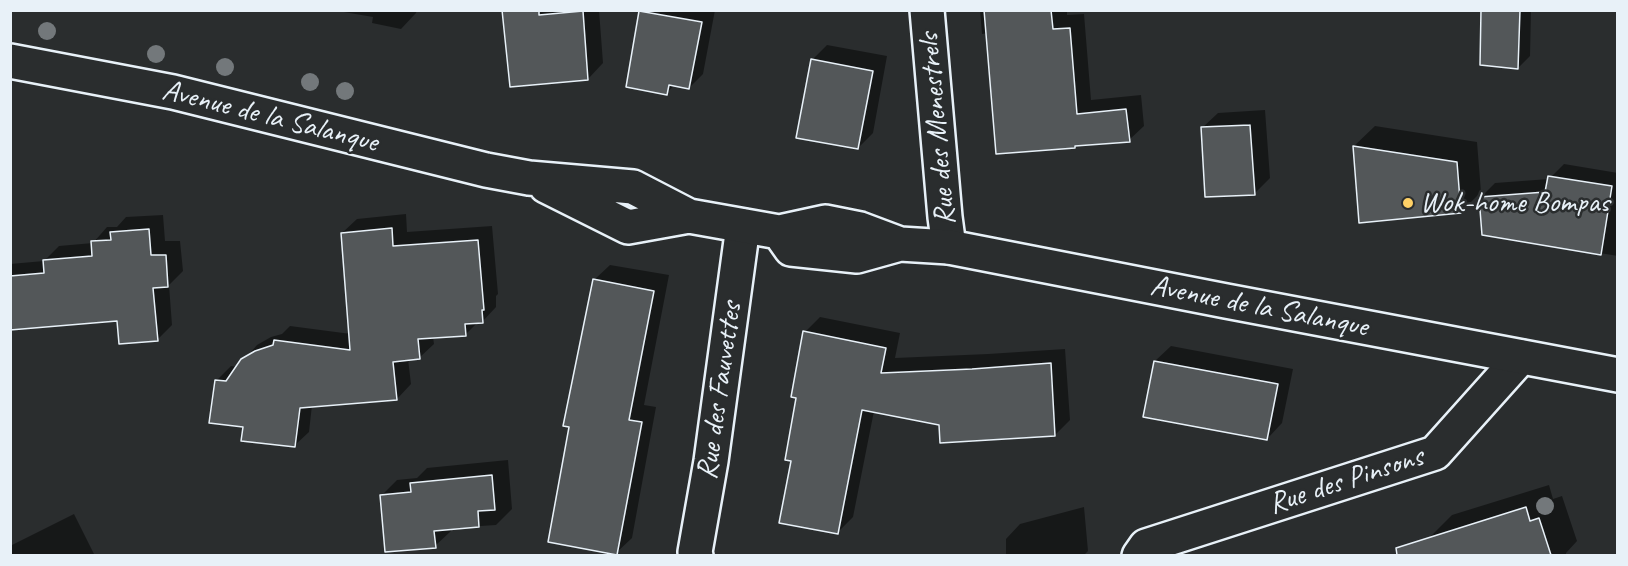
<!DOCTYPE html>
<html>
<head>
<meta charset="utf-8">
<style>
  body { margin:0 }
  #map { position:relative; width:1628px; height:566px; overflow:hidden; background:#2a2d2e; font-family:Caveat,sans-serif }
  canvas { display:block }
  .frame { position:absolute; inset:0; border:12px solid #e8f1f8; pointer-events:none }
</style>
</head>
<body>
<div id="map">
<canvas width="1628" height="566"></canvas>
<div class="frame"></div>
</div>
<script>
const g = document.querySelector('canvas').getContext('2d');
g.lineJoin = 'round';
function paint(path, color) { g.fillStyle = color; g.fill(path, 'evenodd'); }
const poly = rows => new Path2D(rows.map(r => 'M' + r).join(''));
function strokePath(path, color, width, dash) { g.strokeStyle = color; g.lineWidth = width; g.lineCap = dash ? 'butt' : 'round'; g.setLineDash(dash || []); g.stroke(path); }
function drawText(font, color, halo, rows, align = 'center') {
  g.font = font + ' Caveat,sans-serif'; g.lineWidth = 5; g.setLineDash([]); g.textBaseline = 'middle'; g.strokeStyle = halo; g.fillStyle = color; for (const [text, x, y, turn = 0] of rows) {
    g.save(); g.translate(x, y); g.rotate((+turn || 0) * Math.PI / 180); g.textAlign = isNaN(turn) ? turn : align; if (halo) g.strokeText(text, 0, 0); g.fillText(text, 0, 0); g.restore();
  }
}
paint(poly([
  [332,10,417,10,416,13,401,29,372,23,373,17],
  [507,10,599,10,603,63,588,79],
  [642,10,715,10,703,74,689,88,675,85,666,93,641,12],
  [980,10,1067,10,1067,15,1084,14,1091,100,1141,95,1144,126,1129,140,1077,144,988,33,982,34],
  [1483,10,1531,10,1530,56,1518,68],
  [827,45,887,56,873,133,858,148,812,60],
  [1265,110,1270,178,1255,193,1202,128,1218,113],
  [1375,126,1477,142,1481,192,1461,212,1354,146],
  [1564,164,1618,173,1618,256,1484,234,1480,198,1495,183,1549,179],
  [406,214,407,232,492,226,498,294,496,296,496,307,482,322,478,322,465,335,433,337,434,344,419,358,408,359,411,384,397,399,312,405,309,432,294,446,245,426,217,380,231,366,238,367,257,345,271,337,282,334,290,326,351,334,342,233,357,219],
  [163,215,165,241,180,241,183,271,169,285,172,325,157,340,118,320,10,329,10,264,44,261,59,246,93,243,107,227,117,227,126,217],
  [610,265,669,275,644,405,656,407,632,538,616,553,571,426,594,280],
  [820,317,900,333,895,358,988,354,1065,349,1070,420,1055,435,941,423,874,411,853,517,838,532,793,459,805,332],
  [1171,346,1293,369,1282,423,1267,439,1155,361],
  [508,460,512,509,496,525,450,528,451,531,435,546,382,495,397,480,417,478,427,468],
  [1549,485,1553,499,1562,496,1577,541,1566,553,1566,556,1425,556,1429,538,1452,515],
  [1084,507,1088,551,1083,556,1006,556,1006,539,1020,524],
  [74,514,95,556,10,556,10,546]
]), '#0007');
const building = poly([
  [502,10,539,10,539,15,583,11,588,80,510,87,502,10],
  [984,10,1051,10,1053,29,1070,28,1077,114,1126,109,1130,142,1075,146,1075,148,996,154,984,10],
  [1481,10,1520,10,1518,69,1480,65,1481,10],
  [639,11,702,22,689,89,669,85,667,95,626,87,639,11],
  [811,59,873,71,858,149,796,138,811,59],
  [1250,125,1255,195,1205,197,1201,127,1250,125],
  [1353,146,1457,162,1461,213,1359,223,1353,146],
  [1548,176,1612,186,1601,255,1482,235,1479,197,1545,192,1548,176],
  [392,228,393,246,478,240,484,310,482,310,483,323,465,324,466,336,418,339,420,359,393,362,397,400,300,408,295,447,241,441,243,427,209,423,215,380,226,381,241,359,255,351,273,345,274,340,350,350,341,233,392,228],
  [149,229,151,255,166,255,168,287,153,288,158,341,119,344,117,321,10,330,10,276,44,273,43,260,92,256,91,241,111,240,110,232,149,229],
  [593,279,654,291,629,420,642,422,617,555,548,542,569,427,563,426,593,279],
  [803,331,886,348,881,373,972,369,1051,363,1055,436,940,443,939,425,862,410,838,534,779,523,791,461,785,460,796,398,791,397,803,331],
  [1154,361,1278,384,1267,440,1143,417,1154,361],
  [492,475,495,510,478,511,479,527,434,531,436,548,385,552,380,495,411,492,410,483,492,475],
  [1526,507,1530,521,1539,518,1551,555,1397,555,1396,548,1526,507]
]);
paint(building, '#535759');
strokePath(building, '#e8f1f8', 1.5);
const street = poly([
  [927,10,945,217,949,247],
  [696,556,695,552,711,461,743,226],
  [1139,556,1146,546,1435,453,1521,357]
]);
const secondary = poly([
  [10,61,173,92,486,170,529,178,633,187,689,216,779,232,825,222,860,229,900,244],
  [546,186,628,227,689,216],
  [779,232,791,249,857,256,900,244,949,247,1226,301,1618,375]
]);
strokePath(street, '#e8f1f8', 38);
strokePath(secondary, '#e8f1f8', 38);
strokePath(street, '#2a2d2e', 33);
strokePath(secondary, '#2a2d2e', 33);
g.fillStyle = '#73787b';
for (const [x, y] of [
  [47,31],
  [156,54],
  [225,67],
  [310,82],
  [345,91],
  [1545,506]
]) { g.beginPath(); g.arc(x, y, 9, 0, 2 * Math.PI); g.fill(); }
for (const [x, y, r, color] of [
  [1408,203,6,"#ffd166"]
]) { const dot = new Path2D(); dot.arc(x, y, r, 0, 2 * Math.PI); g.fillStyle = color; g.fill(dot); strokePath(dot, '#2a2d2e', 2); }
drawText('30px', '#e8f1f8', '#2a2d2e', [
  ["Avenue de la Salanque",270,117,14],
  ["Rue des Menestrels",938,129,-95],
  ["Avenue de la Salanque",1259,307,11],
  ["Rue des Fauvettes",720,391,-82],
  ["Rue des Pinsons",1346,481,-18]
]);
drawText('30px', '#e8f1f8', '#2a2d2e', [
  ["Wok-home Bompas",1420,203]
], 'left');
</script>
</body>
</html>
